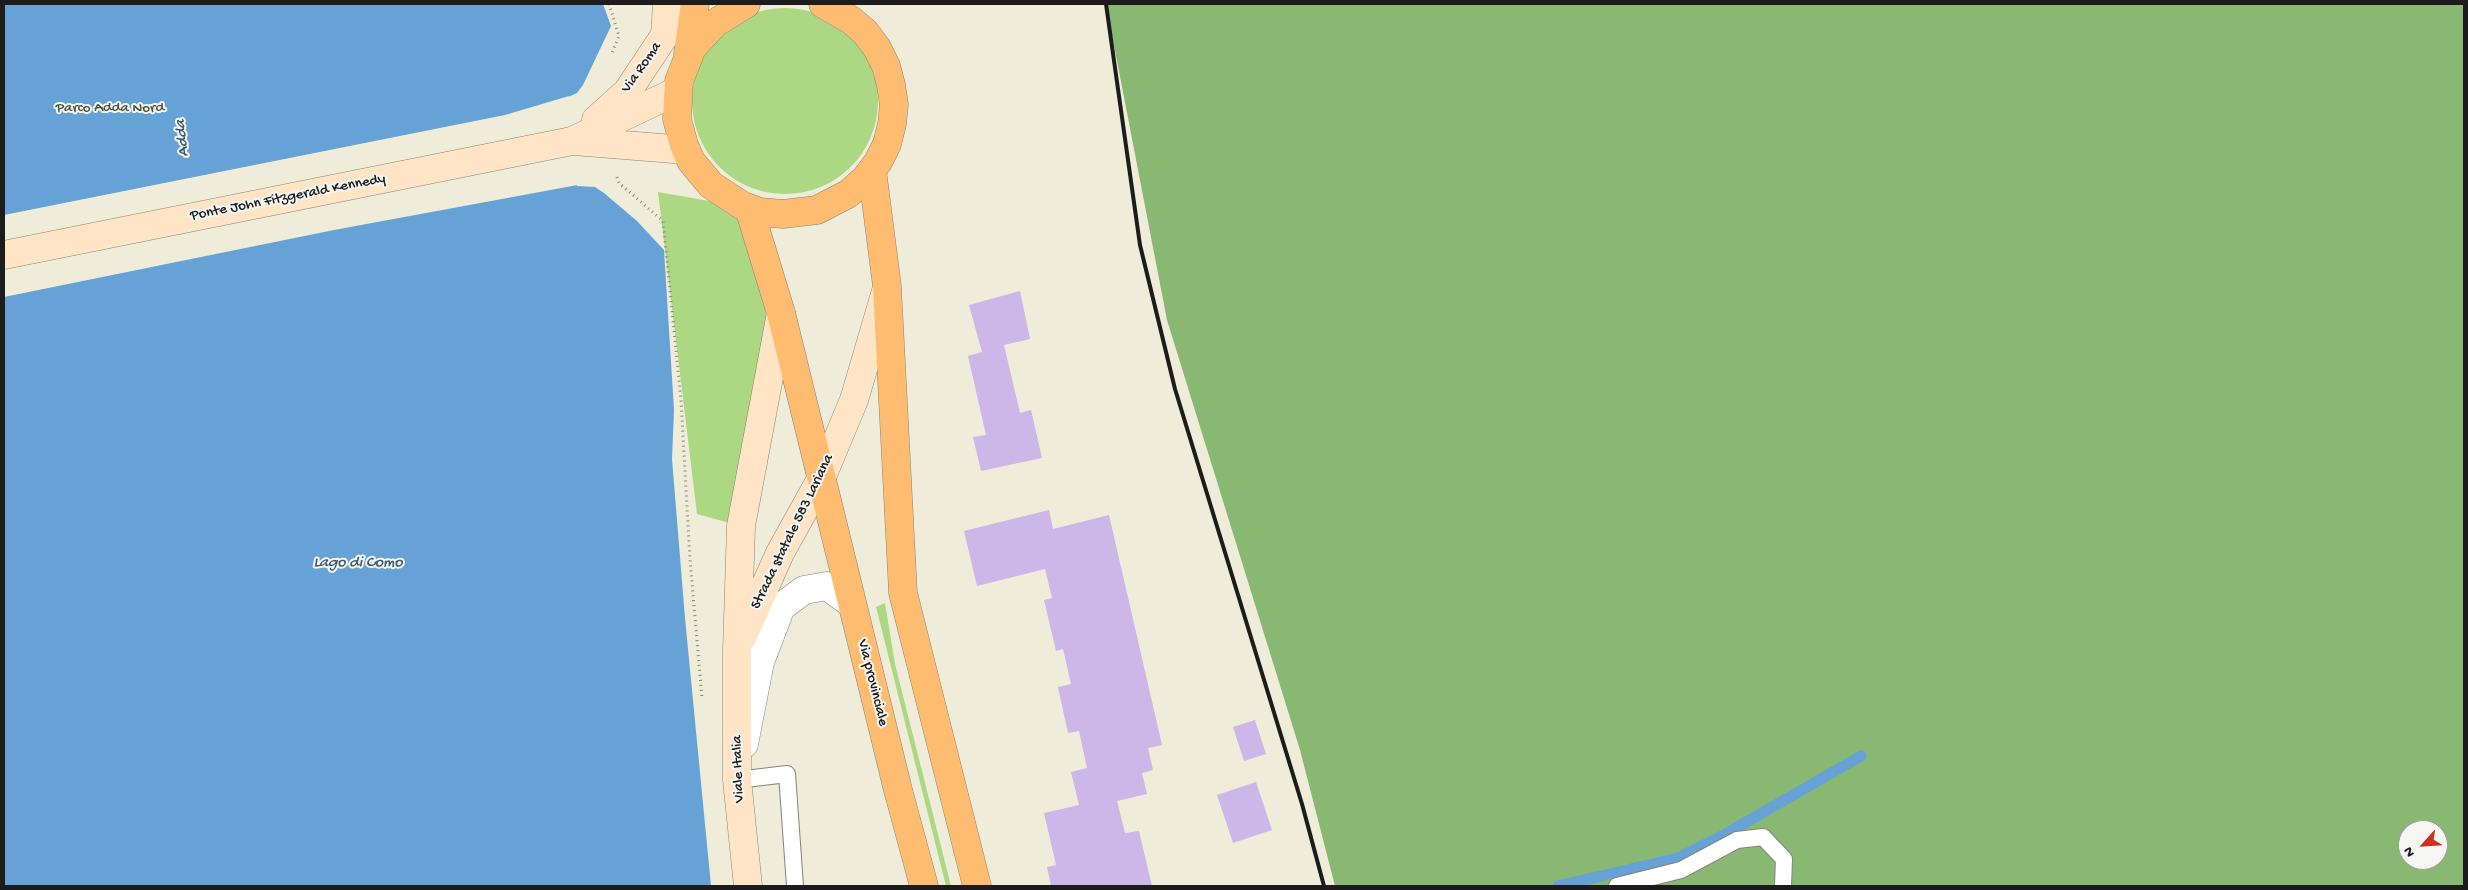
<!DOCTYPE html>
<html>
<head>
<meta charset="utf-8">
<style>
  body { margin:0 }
  #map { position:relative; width:2468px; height:890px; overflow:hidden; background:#efecd9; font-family:"Gochi Hand",sans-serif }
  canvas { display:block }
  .frame { position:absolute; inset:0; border:5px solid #1c1c1c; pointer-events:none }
  .north { position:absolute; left:2398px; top:820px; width:50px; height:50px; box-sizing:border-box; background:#f6f6f2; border:1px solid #9f9f9c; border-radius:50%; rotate:244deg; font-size:14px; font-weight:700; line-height:20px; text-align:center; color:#1c1c1c }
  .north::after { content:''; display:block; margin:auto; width:18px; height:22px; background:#c8321e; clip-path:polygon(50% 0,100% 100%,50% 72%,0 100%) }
</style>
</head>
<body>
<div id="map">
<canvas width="2468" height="890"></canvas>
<div class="frame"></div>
<div class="north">N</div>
</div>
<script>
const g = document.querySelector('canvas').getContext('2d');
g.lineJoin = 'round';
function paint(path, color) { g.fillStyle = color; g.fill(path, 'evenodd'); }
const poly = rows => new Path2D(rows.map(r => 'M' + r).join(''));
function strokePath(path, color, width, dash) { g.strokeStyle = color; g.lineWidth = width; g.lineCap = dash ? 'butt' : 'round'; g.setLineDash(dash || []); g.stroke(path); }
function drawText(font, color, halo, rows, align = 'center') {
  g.font = font + ' "Gochi Hand",sans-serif'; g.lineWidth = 4; g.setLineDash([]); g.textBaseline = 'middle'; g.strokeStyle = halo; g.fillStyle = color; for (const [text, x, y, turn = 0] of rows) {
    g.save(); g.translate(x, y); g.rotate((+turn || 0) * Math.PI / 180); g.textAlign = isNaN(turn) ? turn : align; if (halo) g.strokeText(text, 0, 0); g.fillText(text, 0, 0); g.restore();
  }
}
paint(poly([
  '692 101a93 93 0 1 1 186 0a93 93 0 1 1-186 0Z',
  [658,192,749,208,781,313,743,516,726,522,697,514],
  [885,603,895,664,951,886,946,886,876,607]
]), '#acd884');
paint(poly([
  [1106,4,2464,4,2464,886,1335,886,1300,750,1167,320],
  [2408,830,2438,830,2438,860,2408,860]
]), '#89b872');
paint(poly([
  [4,4,603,4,611,26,583,85,577,93,566,98,577,186,595,187,604,193,637,221,664,250,674,410,672,459,685,618,711,886,4,886]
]), '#66a2d6');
paint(poly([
  [569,96,579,184,583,184,334,230,4,297,4,215,505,115]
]), '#efecd9');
strokePath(poly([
  [1558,886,1678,858,1722,836,1861,756]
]), '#66a2d6', 11);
paint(poly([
  [1020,291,1030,339,1004,345,1020,413,1031,410,1042,458,981,471,973,437,986,435,968,356,982,352,969,305],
  [1049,510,1053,529,1109,515,1162,745,1148,748,1153,770,1142,773,1147,794,1117,801,1125,833,1139,831,1152,886,1051,886,1047,867,1056,865,1044,813,1079,805,1071,772,1087,768,1079,731,1068,733,1058,687,1071,684,1063,649,1056,651,1044,600,1052,598,1045,569,977,586,964,531],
  [1255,720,1266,754,1244,761,1233,727],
  [1256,782,1272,830,1233,843,1217,795]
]), '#cdb6e8');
const service = poly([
  [737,780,787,774,795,886],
  [1617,886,1681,870,1737,840,1763,837,1784,859,1783,886]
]);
const tertiary = poly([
  [744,744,760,662,781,607,804,590,827,586,852,604]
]);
const secondary = poly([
  [596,120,627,92,665,35,667,4],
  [574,141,686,150],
  [4,255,572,141,677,91],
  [742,638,780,553,821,479,854,400,886,291],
  [748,886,737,780,737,651,741,526,781,313]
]);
const primary = poly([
  [746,4,715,23,692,48,679,81,677,119,684,145,691,161,711,185,743,206,760,212,783,214,817,210,848,194,865,179,878,162,887,144,892,124,894,105,891,85,886,66,877,48,865,32,851,20,823,4],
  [688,54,695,4],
  [872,170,887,286,903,593,977,886],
  [749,208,781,313,898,790,924,886]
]);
strokePath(service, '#86847a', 18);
strokePath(tertiary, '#86847a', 29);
strokePath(secondary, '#86847a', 29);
strokePath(primary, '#86847a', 29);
strokePath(poly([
  [609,4,619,36,612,53],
  [617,177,619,183,663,221,681,400,690,560,702,698]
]), '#86847a', 3, [1, 4]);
strokePath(service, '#fff', 16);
strokePath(tertiary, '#fff', 28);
strokePath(secondary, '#ffe4c6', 28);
strokePath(primary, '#febc70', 28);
strokePath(poly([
  [1106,4,1140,245,1175,389,1302,804,1324,886]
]), '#1c1c1c', 4);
drawText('15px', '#1c1c1c', '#f6f6f2', [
  ["Via Roma",642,68,-55],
  ["Ponte John Fitzgerald Kennedy",288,198,-11],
  ["Strada statale 583 Lariana",793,532,-64],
  ["Via provinciale",872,683,76],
  ["Viale Italia",739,769,-92]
]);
drawText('15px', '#47543b', '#f6f6f2', [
  ["Parco Adda Nord",110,109]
]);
drawText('italic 16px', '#3d5870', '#f6f6f2', [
  ["Adda",183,138,-96],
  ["Lago di Como",358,564]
]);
</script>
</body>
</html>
